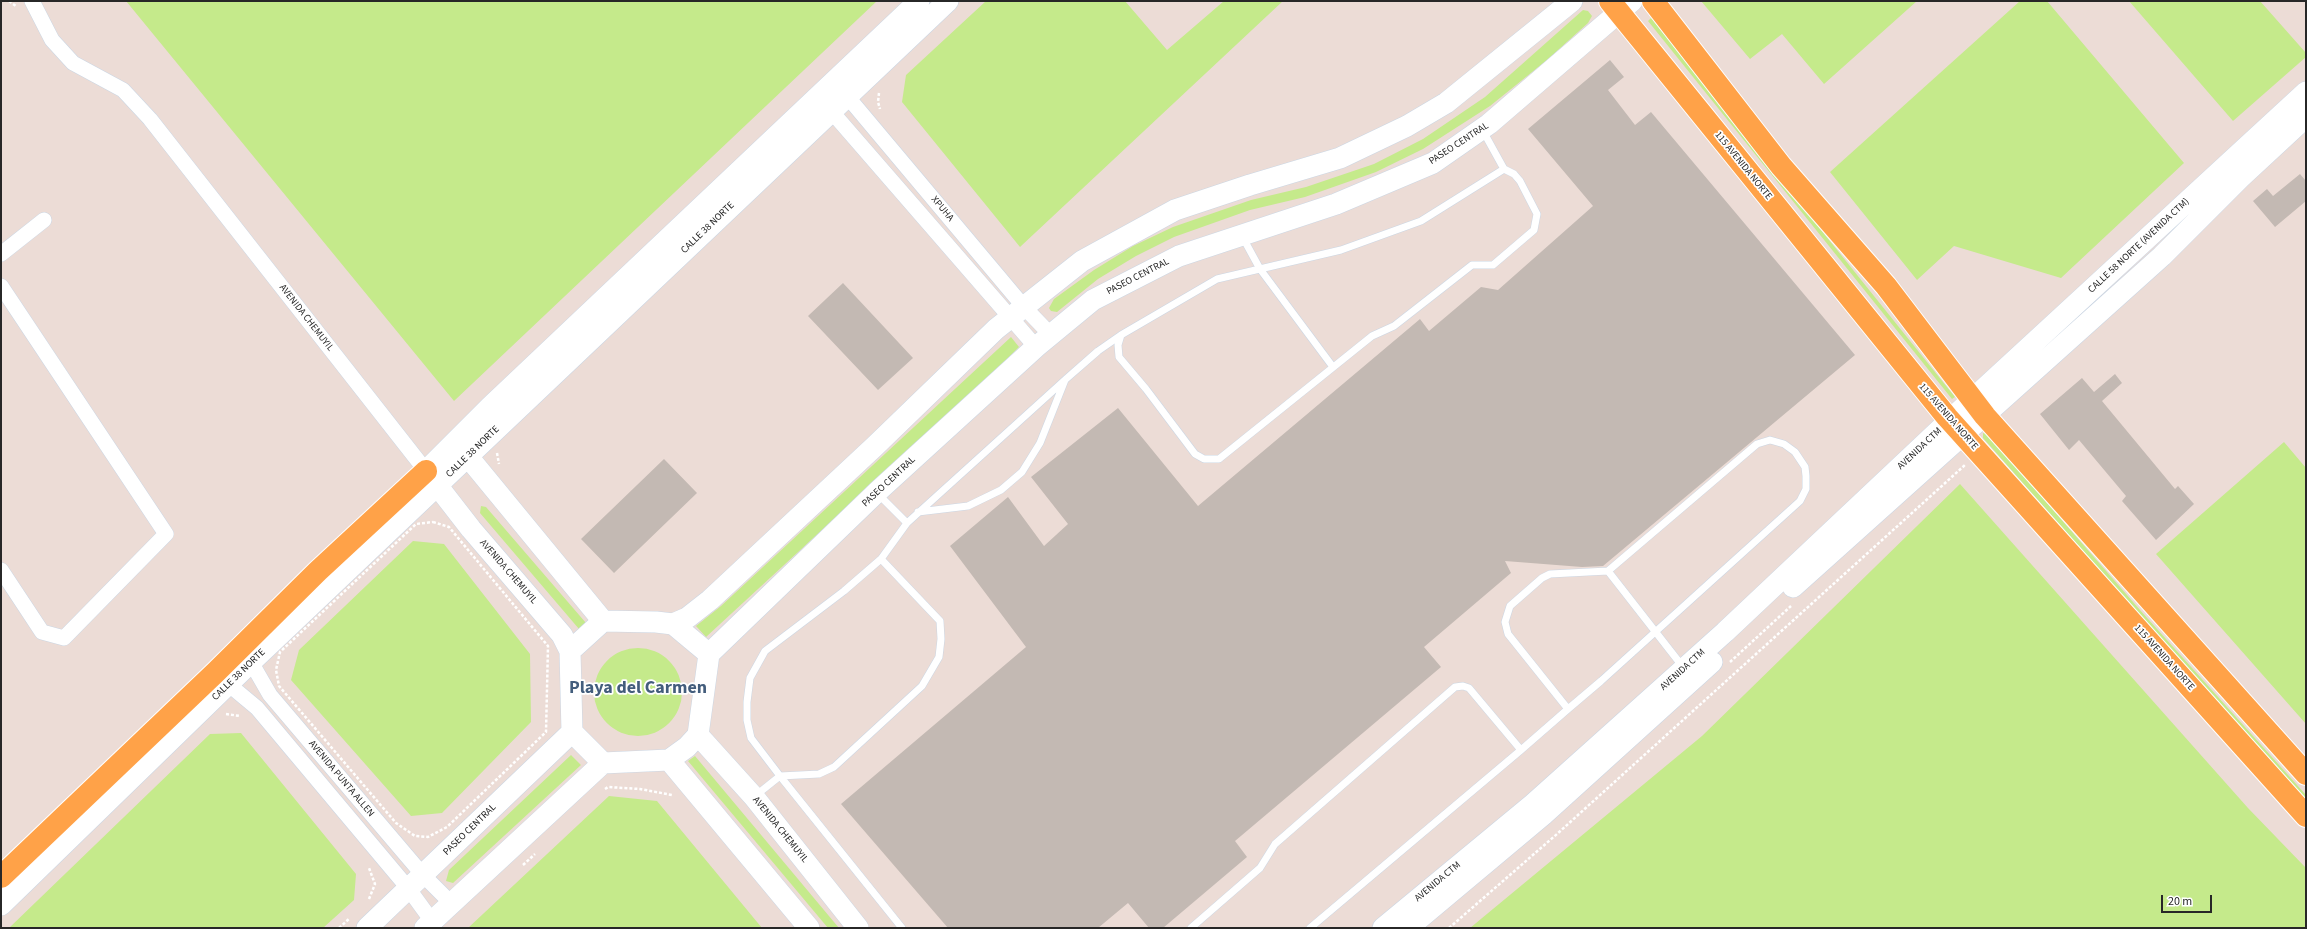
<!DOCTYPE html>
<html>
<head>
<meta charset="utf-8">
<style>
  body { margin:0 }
  #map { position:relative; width:2307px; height:929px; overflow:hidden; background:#ecdcd6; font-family:"Source Sans 3",sans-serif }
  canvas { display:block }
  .frame { position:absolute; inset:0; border:2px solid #272727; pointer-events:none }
  .scale { position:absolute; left:2161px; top:895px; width:51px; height:18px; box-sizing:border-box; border:2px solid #272727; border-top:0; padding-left:5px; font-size:12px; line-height:14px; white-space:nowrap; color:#272727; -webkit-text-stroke:3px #fff; paint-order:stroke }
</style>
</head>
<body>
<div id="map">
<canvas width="2307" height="929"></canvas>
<div class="frame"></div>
<div class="scale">20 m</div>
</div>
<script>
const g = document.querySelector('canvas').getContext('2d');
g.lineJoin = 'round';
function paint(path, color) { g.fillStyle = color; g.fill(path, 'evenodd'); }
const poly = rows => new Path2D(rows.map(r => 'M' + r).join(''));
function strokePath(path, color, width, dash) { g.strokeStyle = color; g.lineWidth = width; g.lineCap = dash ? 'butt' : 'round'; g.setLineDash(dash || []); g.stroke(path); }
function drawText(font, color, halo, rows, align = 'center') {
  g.font = font + ' "Source Sans 3",sans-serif'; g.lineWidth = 3.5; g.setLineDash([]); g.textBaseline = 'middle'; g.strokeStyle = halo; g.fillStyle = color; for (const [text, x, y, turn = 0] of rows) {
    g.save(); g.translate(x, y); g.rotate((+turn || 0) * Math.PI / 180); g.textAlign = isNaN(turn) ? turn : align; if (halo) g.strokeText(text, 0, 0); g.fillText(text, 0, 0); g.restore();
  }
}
paint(poly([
  [126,1,877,1,454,401],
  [986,1,1125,1,1167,50,1224,1,1283,1,1020,247,902,102,906,75],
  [1701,1,1917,1,1824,84,1782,34,1750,59],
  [2020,1,2047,1,2184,163,2061,278,1954,246,1917,280,1830,172],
  [2129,1,2260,1,2306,53,2306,57,2233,121],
  [1583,10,1588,11,1592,16,1588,23,1547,60,1490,106,1423,149,1376,172,1305,197,1250,210,1174,237,1136,256,1098,279,1057,312,1051,311,1049,308,1054,299,1094,270,1133,246,1173,227,1251,200,1306,187,1374,164,1423,139,1485,97],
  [1651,18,1955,397,1952,399,1648,21],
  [1011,337,1019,347,1004,362,706,637,696,626,721,606],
  [1983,433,1987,434,2140,610,2306,795,2306,799,2137,612,1983,438],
  [2284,442,2306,468,2306,724,2156,554],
  [1960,484,2248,808,2306,868,2306,928,1470,928,1702,736],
  [481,506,486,507,586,623,579,629,480,513],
  [413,541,444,544,530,654,531,722,442,813,411,816,291,680,299,650],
  '594 692a44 44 0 1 1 88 0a44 44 0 1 1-88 0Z',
  [241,733,356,874,354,900,323,928,9,928,210,734],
  [571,755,581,765,453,883,446,881,449,870],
  [695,756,839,928,828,928,688,761],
  [609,796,657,801,762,928,468,928]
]), '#c5ea8b');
paint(poly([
  [1610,60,1624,77,1608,90,1635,125,1651,112,1855,355,1603,566,1582,567,1505,561,1511,573,1424,647,1441,667,1235,841,1247,857,1163,928,1149,928,1128,903,1098,928,948,928,841,804,1026,647,950,546,1008,497,1044,546,1068,524,1031,477,1118,408,1198,506,1420,319,1429,331,1481,287,1498,290,1593,206,1528,129],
  [2300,174,2306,181,2306,201,2275,227,2253,201,2267,189,2273,196],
  [843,283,913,358,878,390,808,316],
  [2115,374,2122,383,2102,401,2175,489,2178,486,2194,504,2156,540,2122,501,2126,496,2079,440,2069,450,2040,414,2082,378,2094,392],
  [664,459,697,493,614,573,581,539]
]), '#c3b9b3');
const service = poly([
  [1483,131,1504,169,1514,174,1520,181,1537,214,1534,230,1493,265,1472,265,1394,326,1372,336,1219,459,1204,459,1195,454,1146,389,1119,357,1118,345,1121,335,1217,279,1341,250,1421,221,1504,169],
  [1242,236,1260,269,1333,367],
  [878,494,907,523],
  [918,512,968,506,1001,490,1022,472,1040,443,1065,380],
  [881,559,907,523,1066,379,1098,351,1121,335],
  [1608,571,1683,667],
  [755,796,780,776,819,774,834,767,922,686,939,657,941,639,940,621,881,559,844,591,765,651,750,678,747,702,747,720,751,738,780,776,902,928],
  [1191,928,1260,868,1275,844,1455,687,1463,686,1469,688,1521,750],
  [1310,928,1521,750,1568,709,1601,681,1800,501,1806,489,1806,476,1805,467,1795,452,1784,444,1770,440,1757,444,1608,571,1550,574,1542,578,1510,606,1505,622,1508,634,1568,709]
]);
const minor = poly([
  [32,1,52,40,73,63,123,90,150,119,426,471],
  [841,89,1024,307,1050,334],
  [825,104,1036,347],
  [1,254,44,220],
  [1,286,166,534,64,638,42,632,1,570],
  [245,655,251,662,270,695,423,875,451,903],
  [221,678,257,708,408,888,432,921]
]);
const secondary = poly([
  [460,447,603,621],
  [1793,587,2162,256,2240,178,2306,117],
  [673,624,687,618,710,600,875,446,996,329,1082,261,1175,210,1250,185,1340,158,1407,126,1446,103,1572,1],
  [570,651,603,621,656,622,673,624,709,654],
  [709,654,698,735,687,747,669,760,603,763,572,732,570,651,562,635,471,529,426,471,490,407,919,1],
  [709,654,877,492,1036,347,1093,300,1179,256,1336,204,1433,163,1489,124,1632,1],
  [698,735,754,797,858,928],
  [669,760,809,928],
  [1,905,251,662,948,1],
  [367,928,572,732],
  [425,928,603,763],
  [1383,928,1533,804,1725,632,1950,420,2306,92],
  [1408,928,1543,815,1712,662]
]);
const primary = poly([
  [1610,1,1947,417,2306,816],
  [1653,1,1781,166,1886,286,1985,416,2306,774],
  [1,877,216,672,318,571,426,471]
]);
strokePath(service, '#cbd6e3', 8);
strokePath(minor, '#cbd6e3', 16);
strokePath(secondary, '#cbd6e3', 22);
strokePath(primary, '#fff', 24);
strokePath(poly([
  [9,1,16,6],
  [879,93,878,102,880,109],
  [497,453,499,464],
  [433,522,449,527,548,646,546,732,447,827,428,837,415,836,396,823,279,686,276,670,280,652,416,524,433,522],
  [1730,662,1791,606],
  [226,714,240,716],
  [605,789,608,787,640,789,672,795],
  [523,865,535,854],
  [369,899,375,884,369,868],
  [339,928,350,918],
  [1449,928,1557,834,1965,465]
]), '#fff', 2.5, [3, 2]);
strokePath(service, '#fff', 7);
strokePath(minor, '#fff', 15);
strokePath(secondary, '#fff', 21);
strokePath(primary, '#ffa248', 22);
drawText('10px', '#272727', '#fff', [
  ["PASEO CENTRAL",1459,144,-33],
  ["115 AVENIDA NORTE",1743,166,51],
  ["XPUHA",942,209,50],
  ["CALLE 38 NORTE",708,228,-44],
  ["CALLE 58 NORTE (AVENIDA CTM)",2139,246,-43],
  ["PASEO CENTRAL",1138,277,-27],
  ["AVENIDA CHEMUYIL",306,318,52],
  ["115 AVENIDA NORTE",1948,417,49],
  ["AVENIDA CTM",1920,449,-43],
  ["CALLE 38 NORTE",473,452,-44],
  ["PASEO CENTRAL",889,482,-43],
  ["AVENIDA CHEMUYIL",508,572,49],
  ["115 AVENIDA NORTE",2164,658,48],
  ["AVENIDA CTM",1683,670,-42],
  ["CALLE 38 NORTE",239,675,-44],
  ["AVENIDA PUNTA ALLEN",341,779,50],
  ["PASEO CENTRAL",470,830,-44],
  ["AVENIDA CHEMUYIL",780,830,51],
  ["AVENIDA CTM",1438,882,-40]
]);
drawText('bold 18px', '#435d7c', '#fff', [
  ["Playa del Carmen",638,689]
]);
</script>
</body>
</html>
